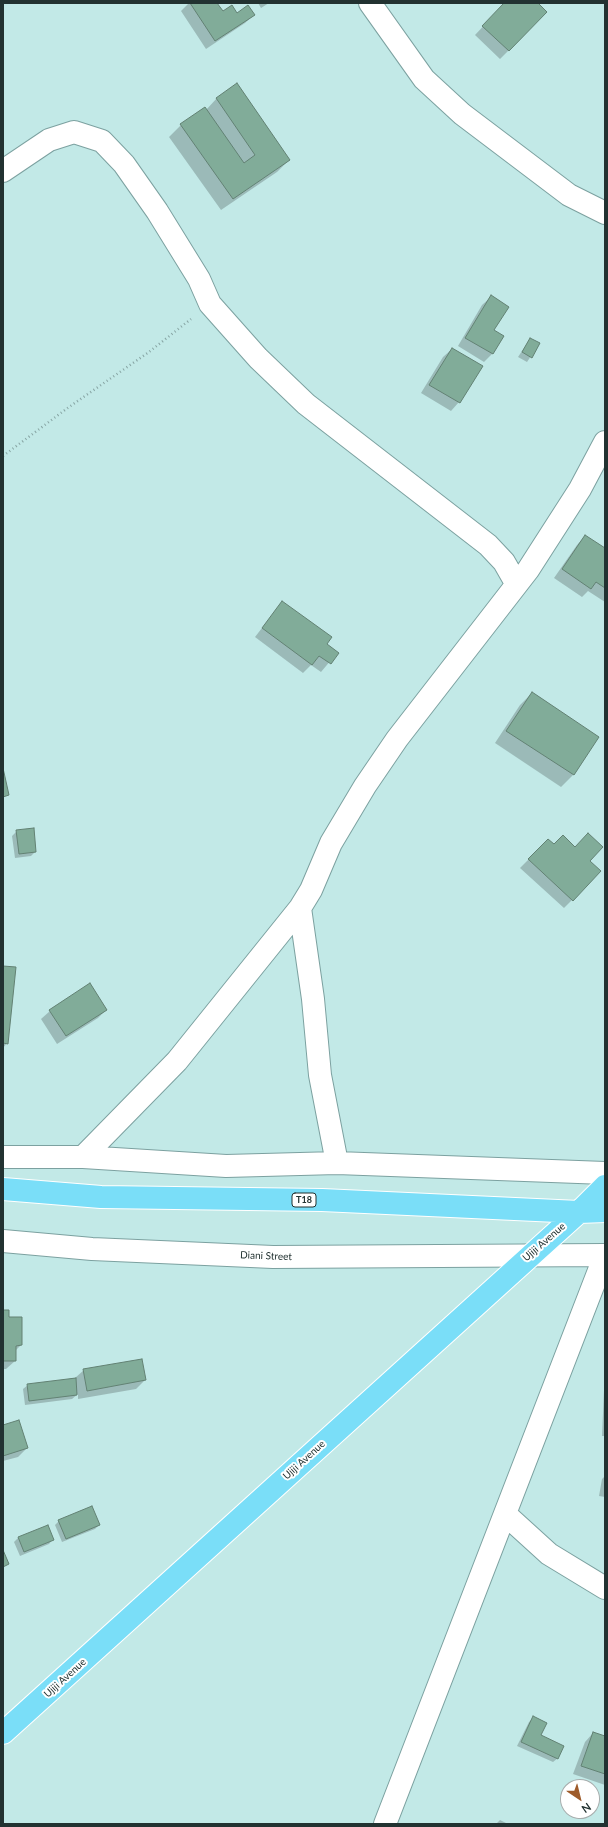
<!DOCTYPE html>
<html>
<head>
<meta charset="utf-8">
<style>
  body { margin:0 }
  #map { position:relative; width:608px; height:1827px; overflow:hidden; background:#c2e9e7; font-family:Lato,sans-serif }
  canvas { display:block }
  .frame { position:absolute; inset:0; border:4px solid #223231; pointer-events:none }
  .north { position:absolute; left:560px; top:1779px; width:40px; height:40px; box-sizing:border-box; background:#fff; border:1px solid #a7adad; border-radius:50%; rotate:145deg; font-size:11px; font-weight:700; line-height:16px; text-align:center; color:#223231 }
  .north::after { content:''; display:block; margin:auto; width:14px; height:18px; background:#9e5b2a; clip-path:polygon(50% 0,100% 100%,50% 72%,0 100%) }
</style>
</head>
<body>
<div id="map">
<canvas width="608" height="1827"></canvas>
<div class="frame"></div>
<div class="north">N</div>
</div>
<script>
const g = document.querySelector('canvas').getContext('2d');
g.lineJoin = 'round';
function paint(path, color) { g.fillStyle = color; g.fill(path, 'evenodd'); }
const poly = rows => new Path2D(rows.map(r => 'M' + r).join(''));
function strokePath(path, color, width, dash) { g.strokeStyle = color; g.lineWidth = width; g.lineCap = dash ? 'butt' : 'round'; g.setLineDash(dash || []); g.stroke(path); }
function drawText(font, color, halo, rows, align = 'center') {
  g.font = font + ' Lato,sans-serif'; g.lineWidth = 4; g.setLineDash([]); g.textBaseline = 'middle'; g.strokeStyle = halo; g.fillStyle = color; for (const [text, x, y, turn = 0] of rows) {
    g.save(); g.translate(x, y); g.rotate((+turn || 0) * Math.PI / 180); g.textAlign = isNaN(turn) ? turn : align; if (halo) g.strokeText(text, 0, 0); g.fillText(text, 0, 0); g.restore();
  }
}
paint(poly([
  [189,3,216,3,222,13,254,15,245,23,206,49,181,11],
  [258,3,269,3,261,8],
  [505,3,536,3,509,50,500,59,475,35],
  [217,98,289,160,277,172,221,210,169,137,181,125,206,110],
  [491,297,493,331,503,337,492,354,484,362,458,346,482,305],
  [530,339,539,344,527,362,518,357],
  [452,349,459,402,451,411,421,393,443,357],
  [585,536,605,550,605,602,588,591,582,597,554,578,577,545],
  [282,602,326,645,337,653,321,672,311,665,303,673,255,637],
  [532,693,598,737,573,775,561,787,495,743,520,705],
  [17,831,35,852,31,856,15,858,12,836],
  [548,840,554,846,589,861,572,900,564,908,520,868],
  [3,967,7,1043,3,1048],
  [90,985,106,1010,98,1018,57,1044,41,1019,50,1011],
  [3,1311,21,1345,15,1351,15,1361,6,1369,3,1369],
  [605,1367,605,1436,602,1436],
  [84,1370,145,1380,136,1389,78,1399,78,1394,72,1399,25,1405,23,1389,28,1385,75,1378],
  [3,1426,27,1448,18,1457,3,1461],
  [605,1476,605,1497,599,1496,602,1479],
  [59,1521,99,1525,95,1529,62,1542,55,1525],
  [47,1526,53,1539,49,1544,20,1556,14,1542,18,1538],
  [533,1718,540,1735,558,1758,553,1762,517,1746,529,1722],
  [593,1733,605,1737,605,1785,573,1774,585,1742],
  [500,1820,508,1824,496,1824]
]), '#0003');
const building = poly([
  [190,3,217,3,223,11,232,5,237,13,248,5,255,15,215,41,190,3],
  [504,3,538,3,547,12,509,51,482,26,504,3],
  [237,83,290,160,233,199,180,124,205,107,244,163,255,155,216,98,237,83],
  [491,295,509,307,494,330,504,336,493,354,465,338,491,295],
  [530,338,540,343,532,358,522,352,530,338],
  [452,348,483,366,460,403,429,385,452,348],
  [585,535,605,548,605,588,596,582,591,589,562,569,585,535],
  [282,601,332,637,327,644,339,653,331,664,319,656,312,665,262,628,282,601],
  [532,692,599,737,574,775,506,731,532,692],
  [3,768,9,795,3,797,3,768],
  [34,828,36,852,19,854,16,830,34,828],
  [588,833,603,847,590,861,601,871,573,901,528,859,548,839,554,844,563,835,575,847,588,833],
  [3,966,16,967,8,1044,3,1043,3,966],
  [90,983,107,1010,66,1036,49,1010,90,983],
  [3,1310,9,1310,9,1317,22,1317,22,1345,16,1346,16,1361,3,1361,3,1310],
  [142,1359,146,1380,87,1391,83,1369,142,1359],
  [76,1378,77,1395,29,1401,27,1384,76,1378],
  [19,1420,28,1448,3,1456,3,1425,19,1420],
  [92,1506,100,1525,66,1539,58,1520,92,1506],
  [48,1525,54,1540,24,1552,18,1537,48,1525],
  [3,1550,9,1564,3,1567,3,1550],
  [533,1716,547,1723,541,1735,564,1746,558,1759,521,1742,533,1716],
  [593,1732,605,1736,605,1774,581,1766,593,1732]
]);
paint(building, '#81ac99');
strokePath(building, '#628173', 1);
const minor = poly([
  [370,3,424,79,462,114,569,195,605,213],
  [3,171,49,140,74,132,102,141,124,164,157,211,199,279,210,304,258,358,306,404,488,545,504,562,516,583],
  [300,908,313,999,320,1075,337,1163],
  [3,1157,83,1157,226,1166,337,1163,605,1173],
  [83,1157,177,1061,300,908,311,890,331,843,365,786,397,739,528,570,580,489,605,442],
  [3,1241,92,1249,273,1257,605,1255],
  [505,1514,549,1554,605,1588],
  [385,1824,605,1255]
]);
const major = poly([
  [3,1189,101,1197,322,1200,579,1212,605,1211],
  [3,1733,579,1212,605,1186]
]);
strokePath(minor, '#7ca1a0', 24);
strokePath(major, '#fff', 24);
strokePath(poly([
  [3,456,69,407,149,352,191,319]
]), '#87a5a4', 2.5, [1, 3]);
strokePath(minor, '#fff', 22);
strokePath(major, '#7adef8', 22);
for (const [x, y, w] of [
  [304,1200,24]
]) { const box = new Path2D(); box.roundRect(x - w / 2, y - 7, w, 14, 3); g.fillStyle = '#fff'; g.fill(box); strokePath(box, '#223231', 1); }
drawText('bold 9px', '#223231', null, [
  ["T18",304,1200]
]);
drawText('10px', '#223231', '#fff', [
  ["Ujiji Avenue",544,1242,-41],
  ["Diani Street",266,1256,2],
  ["Ujiji Avenue",304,1460,-42],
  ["Ujiji Avenue",65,1678,-42]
]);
</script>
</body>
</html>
